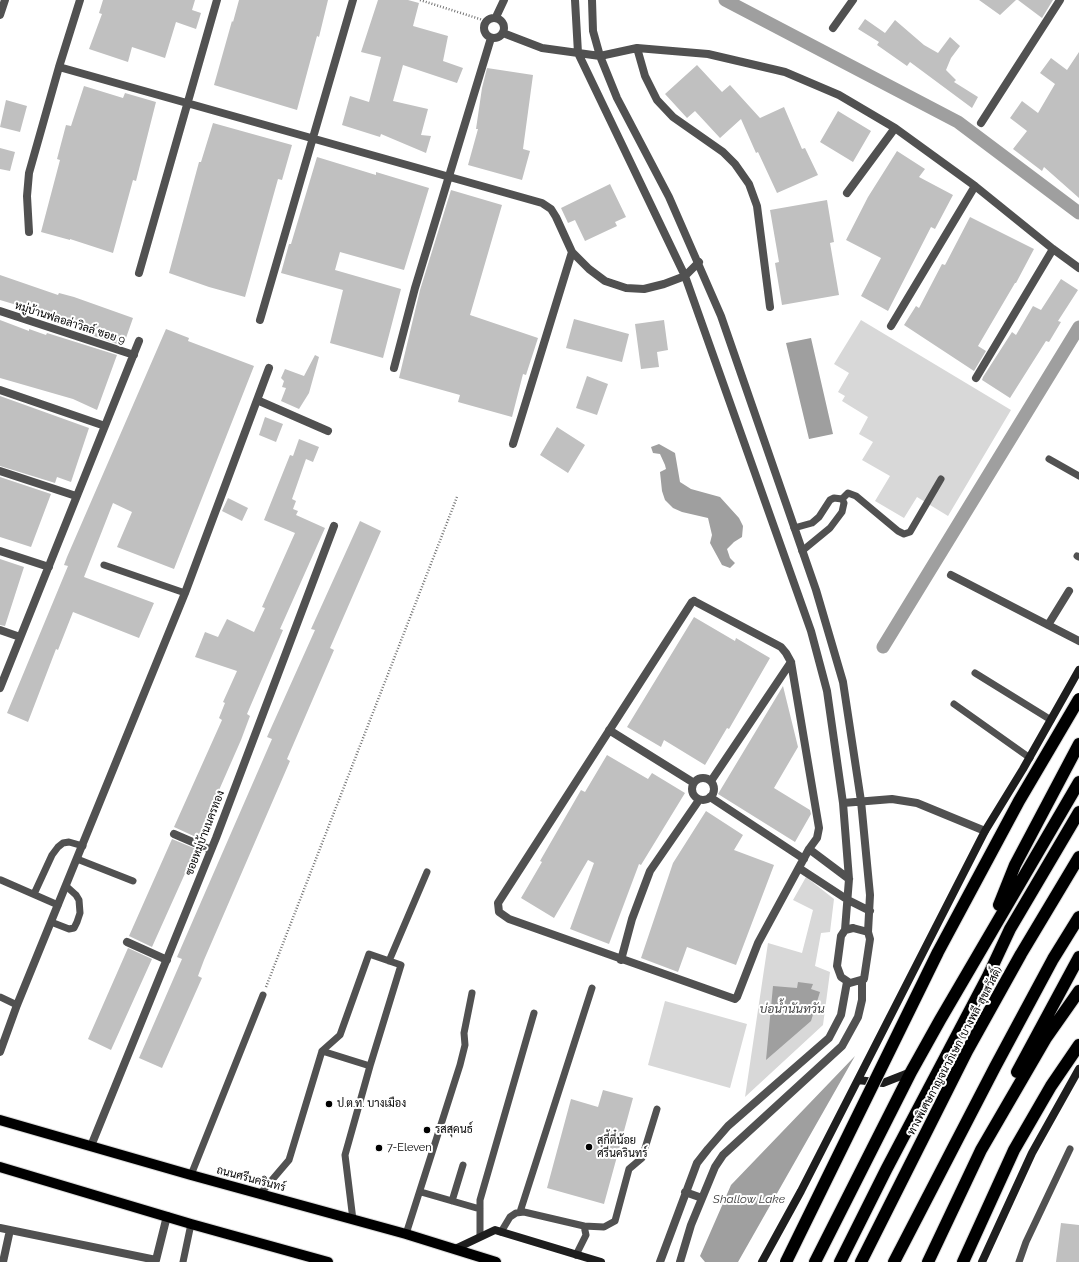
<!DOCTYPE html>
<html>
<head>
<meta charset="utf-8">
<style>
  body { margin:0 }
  canvas { display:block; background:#fff }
</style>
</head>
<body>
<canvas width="1079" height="1262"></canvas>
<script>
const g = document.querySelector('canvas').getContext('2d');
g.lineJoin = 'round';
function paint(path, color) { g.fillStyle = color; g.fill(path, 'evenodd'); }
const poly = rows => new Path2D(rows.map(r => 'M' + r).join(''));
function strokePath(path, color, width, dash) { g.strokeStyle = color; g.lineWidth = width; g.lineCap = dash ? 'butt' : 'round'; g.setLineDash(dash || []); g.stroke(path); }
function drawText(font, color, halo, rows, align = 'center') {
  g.font = font + ' Raleway,Sarabun,sans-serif'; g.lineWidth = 4; g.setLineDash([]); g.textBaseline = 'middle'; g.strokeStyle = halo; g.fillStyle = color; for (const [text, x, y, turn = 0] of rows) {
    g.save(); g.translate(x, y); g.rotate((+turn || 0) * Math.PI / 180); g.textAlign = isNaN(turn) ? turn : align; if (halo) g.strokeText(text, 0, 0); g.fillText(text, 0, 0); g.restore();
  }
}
paint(poly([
  [861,320,1011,410,948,516,917,497,904,518,875,501,890,476,862,460,873,442,859,434,868,417,842,401,845,396,838,392,849,373,834,364],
  [806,877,834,899,830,932,821,933,815,966,830,972,823,1025,745,1097,768,943,802,953,813,910,793,900],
  [665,1001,747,1024,730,1088,648,1065]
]), '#d8d8d8');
paint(poly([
  [811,338,833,434,809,439,786,343],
  [659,444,675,453,680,482,691,489,720,497,739,518,743,526,742,537,734,542,727,549,730,558,735,563,730,568,722,565,710,543,712,535,708,518,682,512,673,508,665,500,662,491,660,472,666,469,665,465,660,454,653,453,651,447],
  [798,982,813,984,811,989,820,992,811,1021,766,1060,773,986,797,988],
  [855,1056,738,1262,705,1262,700,1256,731,1185]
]), '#9f9f9f');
strokePath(poly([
  [725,0,958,122,1079,213],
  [883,647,1079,327]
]), '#9f9f9f', 13);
paint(poly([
  [103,0,195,0,192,10,201,13,196,29,176,22,165,58,132,47,128,62,89,49,102,14,99,13],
  [239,0,328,0,319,37,317,36,297,110,214,85,232,21,233,22],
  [378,0,408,0,419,3,413,26,448,36,443,61,463,68,457,83,403,65,393,101,428,109,421,135,431,136,426,153,381,134,380,137,342,125,350,96,369,102,381,57,361,52],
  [979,0,1016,0,1000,15],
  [1018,0,1053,0,1042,18],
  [865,19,885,33,895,20,924,45,938,53,950,37,960,46,951,58,946,70,956,80,954,82,978,97,972,108,910,62,907,66,877,45,879,42,858,29],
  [1079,52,1079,198,1044,167,1042,171,1013,149,1027,131,1010,118,1022,101,1038,113,1055,84,1040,73,1051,58,1067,70],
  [697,65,722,92,730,85,760,118,784,107,802,149,805,148,818,175,777,193,758,152,756,153,741,119,720,138,695,111,687,118,665,94],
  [487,68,533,75,523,149,530,151,522,180,468,165,478,129,476,129,482,88],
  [84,86,123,98,125,93,156,102,136,181,133,180,113,253,70,239,70,240,41,232,60,160,57,159,66,125,71,126],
  [6,100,27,106,20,132,0,127],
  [838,111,871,131,853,162,820,142],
  [213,123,292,145,282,180,278,179,245,297,209,287,169,273,199,162,201,162],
  [0,148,15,152,10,171,0,169],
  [897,151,925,169,919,177,953,195,935,229,931,227,888,311,861,296,881,258,846,240,868,197],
  [317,157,376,175,376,172,429,188,404,270,340,252,335,270,401,289,383,358,330,343,343,290,281,273,289,244,291,244],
  [610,184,626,217,615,222,617,226,585,241,575,220,568,223,561,208],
  [451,190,502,205,470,315,538,338,526,375,523,374,512,417,458,402,460,395,399,378,420,290],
  [827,200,834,242,830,243,839,295,782,305,775,263,779,262,770,210],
  [970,217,1034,249,1016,283,1015,283,978,346,986,351,974,371,904,325,916,306,919,308,942,264,945,265],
  [0,275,58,295,59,293,74,297,133,318,126,338,123,337,120,345,94,336,97,329,0,300],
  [1061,279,1078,290,1058,321,1061,322,1049,342,1046,341,1010,398,982,380,983,377,1012,332,1016,335,1033,306,1041,310],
  [574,319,629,334,622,362,566,348],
  [0,320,29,331,29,329,46,335,47,333,117,355,97,410,73,399,0,378],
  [664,320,668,350,657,352,659,367,641,369,635,324],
  [166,329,189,338,188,341,254,366,174,569,117,547,132,512,113,503,84,577,154,603,139,638,73,612,58,650,56,649,28,722,7,713,68,566,64,565,67,557],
  [315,355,319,357,309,393,299,409,281,401,286,388,282,387,284,381,281,378,285,369,304,376],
  [587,376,608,384,597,415,576,408],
  [0,396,89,428,71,482,57,477,55,483,0,466],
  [265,417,283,424,276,442,259,435],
  [557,427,585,445,568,473,540,455],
  [299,439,319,447,313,462,306,459,292,499,296,501,293,509,298,511,296,515,325,528,280,629,283,630,247,714,250,716,241,740,198,838,174,827,222,720,219,718,225,703,223,702,237,671,195,657,205,632,218,637,227,619,254,632,265,608,262,607,295,533,264,520,290,455,293,456],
  [0,477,51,494,31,547,0,537],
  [228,498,248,508,242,521,222,511],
  [360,521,381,531,330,648,334,650,287,759,290,761,204,960,198,976,202,978,162,1068,139,1058,182,959,177,957,272,739,267,737,315,630,311,629],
  [0,559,24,567,5,626,0,625],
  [694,617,735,641,736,638,770,658,729,729,727,728,705,765,664,740,661,747,627,727],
  [783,686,798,747,774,788,810,810,811,814,795,842,718,794],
  [607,755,648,779,652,773,685,793,641,865,639,864,609,944,570,929,594,863,588,860,554,918,521,898,542,862,540,861,581,790,585,792],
  [706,811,743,835,734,850,774,865,736,965,687,947,678,972,641,958,673,863],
  [172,839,196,849,152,947,129,936],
  [128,948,152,959,111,1050,88,1039],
  [603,1090,633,1098,604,1204,547,1188,571,1099,598,1107],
  [1061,1223,1079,1225,1079,1262,1056,1262]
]), '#c0c0c0');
const primary = poly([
  [0,1120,191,1175,406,1234,496,1262],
  [0,1167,191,1224,328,1262]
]);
const highway = poly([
  [999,905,1015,865,1079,744],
  [1017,1072,1079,957],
  [815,1262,911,1072,940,1020,1079,782],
  [840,1262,886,1170,988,976,1010,929,1079,812],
  [861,1262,967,1051,1021,954,1079,857],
  [894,1262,995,1067,1053,959,1079,917],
  [928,1262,981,1150,1046,1038,1079,991],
  [963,1262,1014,1150,1051,1086,1079,1045]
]);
strokePath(primary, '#dbdbdb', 12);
strokePath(highway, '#dbdbdb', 14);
strokePath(poly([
  [420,0,486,21],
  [266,987,457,497]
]), '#737373', 2.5, [1, 2]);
strokePath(poly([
  [1049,459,1079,476],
  [842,499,848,493,856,496,898,531,904,534,910,532,941,479],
  [794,528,812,523,819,517,830,500,834,498,842,499,844,503,842,512,830,528,802,551],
  [1077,556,1079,557],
  [104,565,185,593],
  [975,673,1051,720],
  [954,704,1030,758],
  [77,859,133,881],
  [1,880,58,905],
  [34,894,52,855,58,847,63,843,69,842,83,846],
  [51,922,69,929,74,928,77,922,80,913,79,900,76,895,66,886],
  [389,961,427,872],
  [0,997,17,1005],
  [322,1051,340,1035,369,954,401,965,370,1066],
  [191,1175,263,995],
  [421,1192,480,1209],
  [260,1194,289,1160,322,1051,370,1066,345,1155,353,1220],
  [452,1201,463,1165],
  [520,1212,592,988],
  [584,1226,604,1227,615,1221,629,1169,642,1158,657,1109],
  [501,1232,510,1217,516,1213,524,1212,584,1226,586,1235,576,1255],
  [406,1234,460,1065,465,1045,464,1033,472,993],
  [480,1236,480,1200,534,1013],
  [183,1262,191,1224],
  [1019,1262,1026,1242,1070,1149]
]), '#515151', 7);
strokePath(poly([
  [575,0,578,53,685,276,811,631,827,691,843,803,849,879,845,930],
  [592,0,593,31,600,56,617,98,669,197,721,316,816,590,843,682,861,801,870,895,868,932],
  [0,15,5,0],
  [496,17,504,0],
  '484 28a10 10 0 1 1 20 0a10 10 0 1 1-20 0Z',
  [833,28,853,0],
  [503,33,542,48,600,56,637,48,708,54,785,72,839,95,895,128,975,186,1053,249,1079,268],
  [637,48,645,76,657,100,673,117,723,152,735,164,749,184,757,206,770,307],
  [59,67,542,203,551,209,556,217,572,252,589,269,605,281,626,288,644,289,664,284,685,276,699,262],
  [981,123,1060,0],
  [847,193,895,128],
  [29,232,27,196,29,173,59,67,80,0],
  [139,273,217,0],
  [0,311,134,355],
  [260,320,353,0],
  [891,326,975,186],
  [394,368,415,288,491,38],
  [976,378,1053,249],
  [0,390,105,426],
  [257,400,328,431],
  [513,444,572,252],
  [0,471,76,496],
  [0,551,49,567],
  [951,575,1079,641],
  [694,601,781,647,786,653,791,662,819,828,817,838,809,849,758,943,737,997,735,999,509,919,499,912,498,903,692,602,694,601],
  [1048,625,1069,591],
  [0,630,20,637],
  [0,688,139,341],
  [609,730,694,783],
  '692 789a11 11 0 1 1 22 0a11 11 0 1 1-22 0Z',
  [711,781,791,662],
  [710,797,804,859],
  [843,803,892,799,917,803,985,831],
  [174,834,211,850],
  [809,849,849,879],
  [799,868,848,900,870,911],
  [853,928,868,932,870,939,864,979,850,983,841,977,837,966,841,936,845,930,853,928],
  [127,942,167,960],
  [621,960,632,919,650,871,699,800],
  [0,1052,17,1005,185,593,269,368],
  [91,1146,216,838,334,526],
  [685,1192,702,1198],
  [0,1228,156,1260,167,1216],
  [3,1262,10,1230],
  [660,1262,697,1163,708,1149,728,1126,829,1038,841,1015,847,982],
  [680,1262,691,1225,715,1167,723,1155,842,1046,858,1017,862,1000,862,981]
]), '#515151', 8);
strokePath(poly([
  [858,1080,883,1083,911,1072],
  [457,1248,495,1230,601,1262],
  [762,1262,801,1191,985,831,1023,769,1079,670],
  [982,1262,1032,1153,1079,1069]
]), '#1e1e1e', 8);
strokePath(primary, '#000', 10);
strokePath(highway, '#000', 12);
const highwayBridge = poly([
  [786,1262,938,952,1019,801,1079,699]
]);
strokePath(highwayBridge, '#dbdbdb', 14, []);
strokePath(highwayBridge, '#000', 12);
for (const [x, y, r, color] of [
  [329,1104,4,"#000"],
  [427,1130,4,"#000"],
  [589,1147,4,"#000"],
  [379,1148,4,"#000"]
]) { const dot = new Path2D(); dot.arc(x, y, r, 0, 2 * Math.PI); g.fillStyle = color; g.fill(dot); strokePath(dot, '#fff', 1.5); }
drawText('11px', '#000', '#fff', [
  ["หมู่บ้านฟลอล่าวิลล์ ซอย 9",70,323,18],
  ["ซอยหมู่บ้านนครทอง",205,833,-69],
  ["ทางพิเศษกาญจนาภิเษก (บางพลี-สุขสวัสดิ์)",955,1051,-62],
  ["ถนนศรีนครินทร์",251,1179,15]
]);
drawText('11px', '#000', '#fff', [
  ["ป.ต.ท. บางเมือง",337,1104],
  ["รสสุคนธ์",435,1130],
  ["สุกี้ตี๋น้อย",597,1141],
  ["ศรีนครินทร์",597,1154],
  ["7-Eleven",387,1148]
], 'left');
drawText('italic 12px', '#404040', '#fff', [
  ["บ่อน้ำนันทวัน",792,1009],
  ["Shallow Lake",749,1199]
]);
</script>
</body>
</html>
